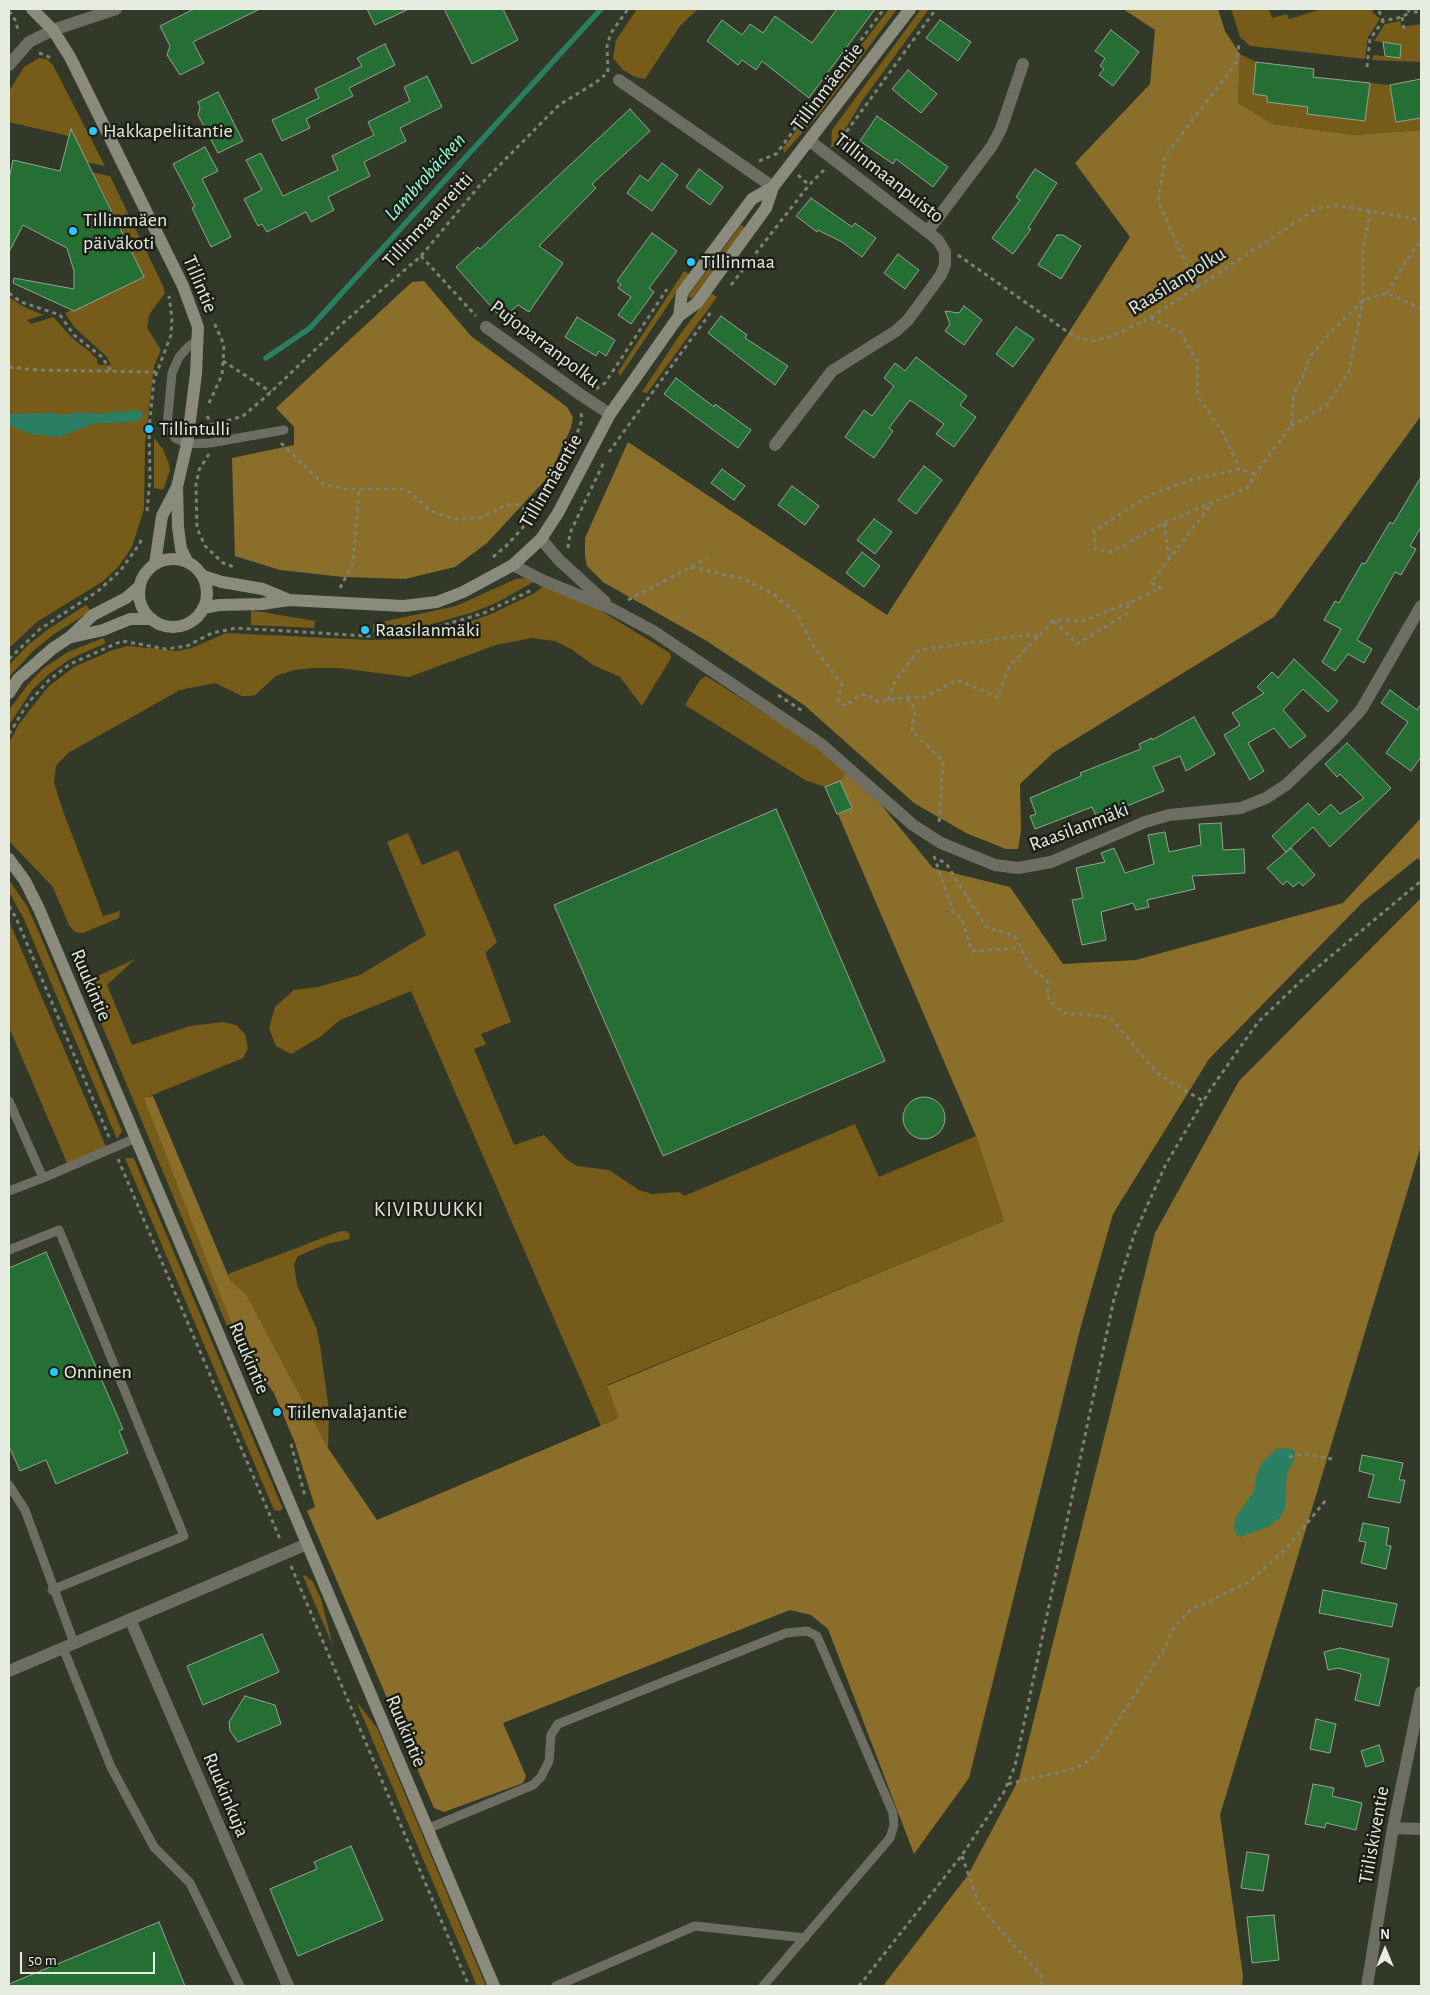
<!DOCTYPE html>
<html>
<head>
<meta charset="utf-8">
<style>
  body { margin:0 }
  #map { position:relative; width:1430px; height:1995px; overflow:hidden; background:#323929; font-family:"Alegreya Sans",sans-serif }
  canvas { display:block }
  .frame { position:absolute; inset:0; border:10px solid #e7ece1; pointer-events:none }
  .north { position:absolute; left:1360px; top:1925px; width:50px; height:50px; -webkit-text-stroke:4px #1c1f18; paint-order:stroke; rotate:0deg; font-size:14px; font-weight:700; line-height:20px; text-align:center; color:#e7ece1 }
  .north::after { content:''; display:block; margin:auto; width:18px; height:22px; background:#e7ece1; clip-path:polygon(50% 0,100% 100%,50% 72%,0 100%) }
  .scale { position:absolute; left:20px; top:1952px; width:135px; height:22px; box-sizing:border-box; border:2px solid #e7ece1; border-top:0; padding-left:6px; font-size:15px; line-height:18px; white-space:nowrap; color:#e7ece1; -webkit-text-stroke:4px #1c1f18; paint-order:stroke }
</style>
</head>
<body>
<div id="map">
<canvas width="1430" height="1995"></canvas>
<div class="frame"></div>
<div class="north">N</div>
<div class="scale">50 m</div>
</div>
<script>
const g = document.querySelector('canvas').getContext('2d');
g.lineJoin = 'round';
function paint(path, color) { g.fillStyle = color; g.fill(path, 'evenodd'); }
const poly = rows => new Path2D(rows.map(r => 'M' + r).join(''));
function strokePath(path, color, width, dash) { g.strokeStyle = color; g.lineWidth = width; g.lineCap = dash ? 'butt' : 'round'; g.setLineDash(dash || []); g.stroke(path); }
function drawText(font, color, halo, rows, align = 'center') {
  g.font = font + ' "Alegreya Sans",sans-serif'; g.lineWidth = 5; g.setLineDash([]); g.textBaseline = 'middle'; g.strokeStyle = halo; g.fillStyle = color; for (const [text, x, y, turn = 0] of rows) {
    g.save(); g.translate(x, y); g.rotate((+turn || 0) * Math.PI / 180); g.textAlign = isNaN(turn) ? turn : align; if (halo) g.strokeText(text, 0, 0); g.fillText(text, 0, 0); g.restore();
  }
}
paint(poly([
  [637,9,698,9,680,26,645,79,635,77,623,70,613,58,616,40],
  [889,9,897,9,821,112,784,153,783,148],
  [921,9,929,9,862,101,835,146,831,148,832,130],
  [1231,9,1269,9,1272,18,1287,14,1289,19,1322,9,1374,9,1372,12,1380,19,1368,37,1365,59,1250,46,1240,37],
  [1400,21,1402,27,1421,24,1421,62,1372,60,1373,55,1400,58,1401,45,1374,41,1385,24],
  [1240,54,1256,62,1253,94,1267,96,1267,102,1308,107,1307,114,1365,121,1370,83,1390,85,1396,122,1421,118,1421,130,1354,135,1273,124,1238,103],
  [39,58,47,59,53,65,105,166,85,162,71,130,69,136,9,122,9,91,24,67],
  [62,166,110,176,163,286,165,293,149,315,147,328,161,350,154,366,145,444,144,509,132,547,118,567,102,582,38,621,9,648,9,297,22,306,43,315,27,320,31,324,53,317,73,339,89,351,97,359,98,365,111,365,106,356,75,328,65,313,144,277,97,180,61,171],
  [741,225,745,228,692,299,688,296],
  [684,271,689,274,620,376,618,372],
  [711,293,717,297,647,393,642,392,679,336],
  [154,438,163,449,169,464,170,470,163,490,154,488],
  [526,578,535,581,498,602,474,612,415,629,373,633,373,624,456,606,516,579],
  [546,584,583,600,670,653,671,658,642,706,620,677,593,665,571,649,555,641,531,638,496,645,409,677,339,668,313,668,294,670,276,676,255,695,249,696,242,696,215,683,180,690,68,753,56,766,54,783,63,811,103,916,120,911,119,918,83,933,75,932,69,925,53,887,9,841,9,743,19,724,48,687,74,667,113,650,128,646,177,651,192,648,226,633,370,640,408,639,436,633,489,615,533,594],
  [86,605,91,611,54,634,33,651,9,677,9,665,29,644,50,628],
  [251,610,315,621,314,628,251,625],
  [103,638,106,643,70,659,49,674,33,689,9,725,9,710,29,683,45,667,68,652],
  [706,676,821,749,847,772,840,781,825,787,805,780,685,705,700,680],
  [408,833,422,865,458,850,497,942,486,952,486,955,511,1022,481,1034,486,1044,474,1049,514,1145,544,1135,566,1159,577,1166,609,1170,639,1190,652,1194,680,1192,684,1196,855,1124,879,1177,976,1136,1004,1221,607,1385,620,1418,601,1426,411,991,340,1020,320,1037,291,1054,276,1046,269,1028,275,1007,294,990,318,987,360,975,426,935,387,842],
  [9,880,27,906,41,937,122,1131,117,1139,24,919,9,892],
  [9,921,107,1149,67,1163,9,1027],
  [135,959,107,985,132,1045,190,1026,223,1022,236,1025,245,1034,248,1048,243,1058,145,1098,227,1313,248,1357,242,1362,87,989,91,979],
  [125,1158,133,1158,135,1161,283,1509,279,1511,274,1510],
  [341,1231,347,1231,350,1235,349,1239,327,1244,312,1250,298,1256,294,1264,297,1285,316,1327,320,1345,329,1411,328,1448,246,1294,230,1280,228,1274],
  [305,1575,313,1582,321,1599,333,1646,303,1576],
  [356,1701,377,1728,486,1986,477,1986]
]), '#765c18');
paint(poly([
  [1123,9,1218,9,1225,31,1240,54,1238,103,1273,124,1354,135,1421,130,1421,416,1274,617,1053,753,1020,784,1021,830,1018,849,1006,849,966,833,914,803,804,705,705,640,603,582,587,566,585,556,585,538,628,442,887,615,1130,237,1075,163,1150,84,1155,30],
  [424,281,471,336,567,407,573,417,571,428,549,476,487,543,455,567,405,579,343,577,280,570,235,556,232,458,294,445,294,427,276,408,412,282],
  [847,772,878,801,933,868,1010,887,1063,964,1136,960,1343,903,1421,818,1421,862,1418,858,1363,902,1209,1059,1113,1214,1081,1326,969,1778,914,1854,828,1629,811,1615,790,1610,503,1723,526,1776,523,1783,444,1812,434,1808,307,1511,315,1507,295,1443,274,1393,248,1357,227,1313,144,1098,153,1096,230,1280,246,1294,328,1448,377,1520,619,1418,607,1386,1004,1221,976,1136,838,814,852,808,840,781],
  [1421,898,1421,1146,1220,1815,1243,1976,1242,1986,883,1986,968,1875,1019,1779,1155,1233,1239,1081]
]), '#8a6e29');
paint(poly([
  [137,410,142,412,143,416,139,421,93,424,60,437,30,434,9,425,9,414,53,413,61,415,83,412,96,414],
  [1287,1448,1295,1451,1294,1460,1287,1473,1285,1508,1279,1519,1270,1526,1240,1537,1234,1531,1235,1519,1255,1489,1256,1477,1261,1464,1276,1449]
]), '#2a7f63');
strokePath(poly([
  [266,358,310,328,601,9]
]), '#2a7f63', 5.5);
const building = poly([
  [194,9,260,9,193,42,204,63,180,75,167,55,170,46,160,26,194,9],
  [367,9,409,9,375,25,367,9],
  [444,9,503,9,518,40,472,64,444,9],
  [837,9,875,9,809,98,762,61,756,70,742,60,738,65,707,41,722,20,742,35,750,24,763,33,775,16,812,43,837,9],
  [940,20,971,42,958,61,926,38,940,20],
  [1111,30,1139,52,1113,86,1099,75,1104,69,1100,66,1105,58,1095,51,1111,30],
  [1383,42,1401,45,1400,58,1385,56,1383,42],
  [385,44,395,65,349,88,353,96,306,119,310,128,282,141,272,120,319,98,315,89,362,66,357,58,385,44],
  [1256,62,1314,69,1313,77,1370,83,1365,121,1307,114,1308,107,1267,102,1267,96,1253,94,1256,62],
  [908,70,937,94,921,113,892,89,908,70],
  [427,76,442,107,400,128,406,141,364,162,370,176,328,197,334,210,311,222,306,212,267,232,262,224,258,226,244,199,262,190,246,160,261,153,283,196,338,170,332,156,374,135,368,122,410,101,404,87,427,76],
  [1421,79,1421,118,1396,122,1390,85,1421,79],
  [218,92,243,141,218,153,198,115,200,107,198,102,218,92],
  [630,109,650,131,592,184,596,188,539,246,563,263,529,312,518,305,502,319,456,267,478,247,480,249,630,109],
  [877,116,948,167,933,187,896,159,893,164,860,141,877,116],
  [71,129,144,277,74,311,13,283,14,278,74,289,74,271,67,248,23,225,9,252,9,179,13,160,60,171,71,129],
  [205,147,218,171,202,179,231,237,211,247,192,208,195,206,173,164,205,147],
  [662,163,678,175,652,211,627,193,640,175,648,181,662,163],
  [699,169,723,187,710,205,686,187,699,169],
  [1035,169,1057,183,1028,228,1031,229,1013,254,992,238,1020,200,1016,197,1035,169],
  [811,198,852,227,855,223,876,238,862,257,842,242,818,230,817,232,796,216,811,198],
  [652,233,677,251,649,288,654,292,631,324,618,315,631,297,618,288,621,284,617,281,652,233],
  [1057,235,1063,235,1081,246,1061,279,1038,265,1057,235],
  [898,254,919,270,905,289,884,273,898,254],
  [964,306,982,320,964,345,945,331,950,324,945,311,959,313,964,306],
  [721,316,747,335,745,338,788,366,775,385,708,333,721,316],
  [577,317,615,340,606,356,599,351,596,356,565,337,577,317],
  [1016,327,1034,339,1013,367,996,354,1016,327],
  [916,357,967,396,960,405,976,417,954,447,936,434,944,424,910,400,889,428,893,431,874,458,845,437,864,410,872,416,894,386,884,378,895,363,905,371,916,357],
  [676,378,714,407,715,404,751,430,738,448,664,394,676,378],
  [924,466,942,480,916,514,898,500,924,466],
  [722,469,745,486,734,500,711,483,722,469],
  [1421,477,1421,527,1410,546,1416,549,1401,575,1395,572,1357,640,1372,649,1364,663,1348,654,1335,671,1322,662,1341,629,1324,620,1335,601,1339,603,1362,563,1365,564,1390,522,1393,524,1421,477],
  [792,486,819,506,805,525,778,505,792,486],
  [874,519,892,532,875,554,857,540,874,519],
  [862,552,880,566,864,587,846,573,862,552],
  [1294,659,1338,701,1328,712,1303,689,1283,710,1306,736,1290,748,1274,728,1248,743,1264,771,1250,780,1224,735,1240,725,1232,713,1264,693,1257,687,1272,672,1278,678,1294,659],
  [1390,690,1417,710,1421,704,1421,757,1411,771,1386,753,1408,722,1381,703,1390,690],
  [1194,717,1215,754,1186,771,1180,756,1153,767,1164,791,1097,818,1092,807,1035,829,1030,816,1036,814,1030,798,1081,776,1080,773,1141,749,1139,744,1152,738,1152,740,1194,717],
  [1347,743,1391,788,1330,847,1313,827,1286,852,1272,836,1308,803,1319,815,1331,804,1340,814,1364,798,1340,774,1337,777,1325,764,1347,743],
  [840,781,852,808,837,814,825,787,840,781],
  [776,809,885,1061,663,1156,554,905,776,809],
  [1221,823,1223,850,1244,849,1245,873,1192,876,1195,889,1147,900,1149,907,1136,910,1133,903,1101,912,1106,940,1082,945,1072,900,1083,898,1076,868,1105,862,1101,853,1114,848,1125,873,1154,864,1148,835,1165,832,1169,852,1201,845,1199,824,1221,823],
  [1291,848,1315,875,1303,886,1299,882,1293,887,1287,881,1283,885,1267,868,1291,848],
  '903 1118a21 21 0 1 1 42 0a21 21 0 1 1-42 0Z',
  [46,1252,123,1429,119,1431,128,1453,56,1484,46,1460,20,1471,9,1446,9,1268,46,1252],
  [1362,1455,1403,1463,1399,1480,1405,1480,1400,1503,1368,1497,1374,1475,1359,1471,1362,1455],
  [1363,1523,1389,1528,1386,1545,1391,1546,1386,1569,1361,1563,1366,1542,1359,1541,1363,1523],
  [1323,1590,1397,1604,1392,1627,1319,1613,1323,1590],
  [262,1634,279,1672,203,1705,187,1666,262,1634],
  [1340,1648,1389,1659,1379,1706,1355,1700,1361,1674,1338,1668,1328,1670,1324,1652,1340,1648],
  [245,1696,275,1705,281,1724,238,1742,230,1731,229,1722,245,1696],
  [1316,1719,1336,1724,1330,1753,1310,1749,1316,1719],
  [1379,1745,1384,1761,1366,1767,1361,1751,1379,1745],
  [1313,1784,1334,1788,1332,1796,1362,1803,1356,1830,1326,1823,1325,1828,1305,1824,1313,1784],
  [351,1846,383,1920,298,1956,270,1889,317,1869,314,1862,351,1846],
  [1247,1852,1269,1855,1263,1891,1241,1888,1247,1852],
  [1274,1915,1279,1960,1252,1963,1247,1917,1274,1915],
  [159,1922,185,1986,9,1986,9,1984,159,1922]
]);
paint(building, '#256f34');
strokePath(building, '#93a594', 1);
strokePath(poly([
  [1407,9,1410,12,1421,12],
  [9,11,15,20,19,33],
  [1379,11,1383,21],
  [1402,17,1404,29],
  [39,53,52,58],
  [1367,67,1370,39,1383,21,1402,17,1410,12],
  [608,72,607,46,611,33,628,9],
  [842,147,847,131,936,9],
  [759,161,776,154,884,9],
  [798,175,809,185],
  [958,255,1075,337,1093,341,1112,336,1150,318,1316,209,1335,205,1421,220],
  [421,256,476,316],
  [731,285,809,185,824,170],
  [1197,288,1158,201,1165,156,1237,62,1239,44],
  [9,293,21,302,60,315,74,335,102,357,111,371],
  [1387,293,1415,247,1421,243],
  [1150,318,1181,333,1197,361,1198,397,1221,429,1240,469],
  [223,361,271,392],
  [9,367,37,370,156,372],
  [596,389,605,383,667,289],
  [209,403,222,375,223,361,224,345,213,320],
  [207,416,212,425,211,431],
  [212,425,243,416,271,392,343,323,421,256,480,185,559,105,595,83,605,75],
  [1291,426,1328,404,1349,371,1363,300,1363,251,1370,211],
  [281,443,323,484,346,489,403,489,411,493,429,510,453,519,480,518,506,505,517,504,533,515],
  [609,452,711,312],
  [209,454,199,470,196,485,197,528,205,546,223,563,234,567],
  [1255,474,1240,469,1193,479,1148,496,1094,531,1095,549,1111,552,1164,523,1249,487,1255,474,1291,426,1294,393,1304,375,1309,358,1332,331,1363,300,1387,293,1421,308],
  [147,511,150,478,149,429,154,380,171,335,172,318,169,296],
  [1164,523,1169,558],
  [568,548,570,533,604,462],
  [493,557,507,545,527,523,545,497,578,431,582,420,581,412],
  [691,567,744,579,773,594,796,613,814,647,842,685,838,701,846,706,860,694,868,695,878,702,906,697,923,698,957,680,998,697,1009,667,1054,620,1083,621,1129,603],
  [340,588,353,563,359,489],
  [628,600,708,558],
  [1054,621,1077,644,1126,614,1129,603,1161,588,1151,583,1212,503],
  [9,659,40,629,98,591,121,570,140,543,142,536],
  [778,695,804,712],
  [907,698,915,709,912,731,943,761,939,824],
  [888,700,895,681,919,650,1027,635,1038,636],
  [9,734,28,703,49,680,70,664,122,641,166,649,187,646,212,633,236,628,384,637,417,633,484,613,532,590],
  [934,856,953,912,962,919,972,951,1020,948],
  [940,860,947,865,987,928,1014,935,1032,969,1047,980,1049,1001,1064,1013,1110,1017,1158,1074,1203,1101],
  [9,906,16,918,109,1137],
  [118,1159,280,1539],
  [291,1444,305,1496],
  [1289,1457,1305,1454,1332,1459],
  [291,1566,469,1986],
  [1008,1784,1077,1768,1095,1756,1160,1656,1175,1626,1190,1610,1249,1582,1285,1550,1326,1500],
  [962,1856,978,1902,1006,1937,1041,1974,1042,1986],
  [859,1986,962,1855,1003,1794,1015,1766,1114,1299,1134,1235,1166,1164,1210,1090,1258,1022,1301,981,1421,881]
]), '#7c8375', 3, [4, 4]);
strokePath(poly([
  [198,340,188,347,179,357,172,373,167,426,175,438,187,444,210,443,284,430],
  [9,1101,43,1178,9,1191],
  [43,1178,136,1138],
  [9,1250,59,1230,184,1536,52,1590],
  [9,1485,25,1510,74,1643],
  [63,1648,111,1767,154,1847,190,1883,240,1986],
  [427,1829,533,1785,541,1777,549,1761,551,1735,558,1724,786,1633,807,1631,817,1636,893,1813,894,1825,890,1838,763,1986],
  [556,1986,695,1926,805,1938]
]), '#6d6d64', 9);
strokePath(poly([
  [9,65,29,42,53,30,116,9],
  [619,80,773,187],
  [928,231,992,146,1001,129,1023,64],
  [486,327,581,395,610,414],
  [775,445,832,371,896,331,908,320,941,275,945,265,945,252,938,240,810,141],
  [541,539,559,560,605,602],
  [513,565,542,580,612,609,653,631,821,744,913,825,941,843,995,865,1018,868,1051,862,1145,822,1169,815,1241,808,1266,798,1286,785,1335,738,1361,710,1421,606],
  [130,1619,288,1986],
  [9,1671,307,1544],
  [1393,1828,1421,1829],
  [1367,1986,1393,1828,1421,1692]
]), '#6d6d64', 12);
strokePath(poly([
  [32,9,53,30,70,57,183,286,198,327,196,374,187,444,177,487,162,516,155,564],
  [679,316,682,293,752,199,773,187],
  [177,487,178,527,181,549,187,561],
  '139 593a34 34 0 1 1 68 0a34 34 0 1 1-68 0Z',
  [203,576,222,582,263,589,289,600],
  [203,608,219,605,262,604,289,600,403,606,437,602,463,592,513,565,541,539,558,513,610,414,679,316,697,303,766,208,773,187,910,9],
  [72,637,103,630,130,619,152,619],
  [9,693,18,679,52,649,70,637,93,615,126,598,140,586],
  [9,859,25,881,39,909,494,1986]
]), '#8b8b7d', 12);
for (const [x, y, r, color] of [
  [93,131,5,"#29c8ff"],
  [73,231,5,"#29c8ff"],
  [691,262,5,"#29c8ff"],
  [149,429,5,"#29c8ff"],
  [365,630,5,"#29c8ff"],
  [54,1372,5,"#29c8ff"],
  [277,1412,5,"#29c8ff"]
]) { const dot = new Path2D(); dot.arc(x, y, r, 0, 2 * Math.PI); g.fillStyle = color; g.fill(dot); strokePath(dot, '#1c1f18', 2); }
drawText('20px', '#e7ece1', '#1c1f18', [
  ["Tillinmäentie",827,87,-53],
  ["Tillinmaanpuisto",889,178,38],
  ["Tillinmaanreitti",428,220,-47],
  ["Raasilanpolku",1177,281,-32],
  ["Tillintie",200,284,67],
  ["Pujoparranpolku",545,344,37],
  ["Tillinmäentie",551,481,-60],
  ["Raasilanmäki",1079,827,-21],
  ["Ruukintie",91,985,67],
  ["Ruukintie",249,1358,67],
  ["Ruukintie",406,1731,67],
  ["Ruukinkuja",226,1795,67],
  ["Tiiliskiventie",1374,1835,-80]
]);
drawText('20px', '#e7ece1', '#1c1f18', [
  ["Hakkapeliitantie",103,131],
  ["Tillinmäen",83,220],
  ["päiväkoti",83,243],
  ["Tillinmaa",701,262],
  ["Tillintulli",159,429],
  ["Raasilanmäki",375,630],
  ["Onninen",64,1372],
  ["Tiilenvalajantie",287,1412]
], 'left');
drawText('italic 21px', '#8ffcd3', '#1c1f18', [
  ["Lambrobäcken",425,177,-48]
]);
g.letterSpacing = '1px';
drawText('21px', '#dbe5d0', '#1c1f18', [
  ["KIVIRUUKKI",429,1210]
]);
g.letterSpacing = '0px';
</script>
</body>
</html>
